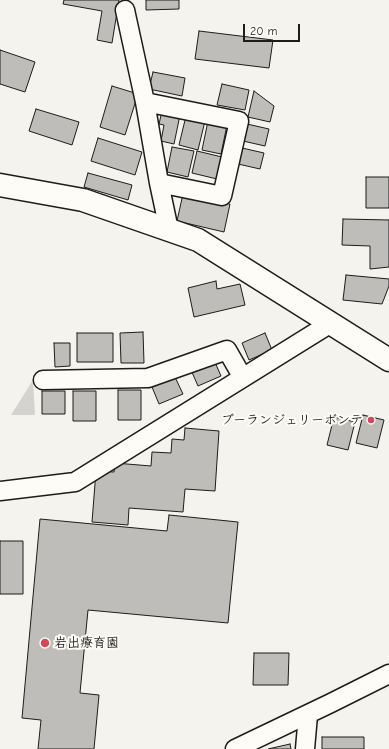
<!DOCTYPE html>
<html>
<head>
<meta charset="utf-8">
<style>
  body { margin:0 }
  #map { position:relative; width:389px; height:749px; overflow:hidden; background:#f4f3ee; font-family:"Comic Neue",sans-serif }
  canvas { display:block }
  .scale { position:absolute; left:243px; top:24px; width:57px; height:18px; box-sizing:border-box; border:2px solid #1c1c1c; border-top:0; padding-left:5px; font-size:12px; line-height:14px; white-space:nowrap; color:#1c1c1c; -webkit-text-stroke:3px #fdfcf7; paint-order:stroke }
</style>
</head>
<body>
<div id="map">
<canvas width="389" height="749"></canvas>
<div class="scale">20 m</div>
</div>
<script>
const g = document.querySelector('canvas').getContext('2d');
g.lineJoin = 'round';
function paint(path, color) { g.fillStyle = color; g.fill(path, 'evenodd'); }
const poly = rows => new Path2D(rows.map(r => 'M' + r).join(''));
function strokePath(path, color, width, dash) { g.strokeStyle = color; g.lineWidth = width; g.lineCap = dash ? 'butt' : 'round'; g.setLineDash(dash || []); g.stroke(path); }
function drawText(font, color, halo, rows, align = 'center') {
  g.font = font + ' "Comic Neue","Klee One",sans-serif'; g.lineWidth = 4; g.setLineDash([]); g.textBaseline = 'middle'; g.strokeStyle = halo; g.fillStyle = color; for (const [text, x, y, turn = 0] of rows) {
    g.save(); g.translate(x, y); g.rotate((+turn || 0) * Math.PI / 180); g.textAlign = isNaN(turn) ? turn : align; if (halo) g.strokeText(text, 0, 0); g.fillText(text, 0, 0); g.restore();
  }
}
paint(poly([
  [33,380,35,415,11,415]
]), '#d4d3cf');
const building = poly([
  [64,0,119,0,112,43,97,40,102,11,63,4,64,0],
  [146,0,179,0,179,9,146,10,146,0],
  [199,31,273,40,269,68,195,59,199,31],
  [0,50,35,62,25,92,0,84,0,50],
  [153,72,185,78,182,96,149,89,153,72],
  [222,84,249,90,245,110,217,105,222,84],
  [112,86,138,94,125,135,100,127,112,86],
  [254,91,274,106,270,122,248,117,254,91],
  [36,109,79,122,72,145,29,131,36,109],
  [162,111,180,115,174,144,161,141,164,125,159,124,162,111],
  [186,116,205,121,198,150,179,145,186,116],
  [208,121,227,125,221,154,202,150,208,121],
  [247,124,269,129,265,146,243,141,247,124],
  [98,138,142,152,135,175,91,161,98,138],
  [172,147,194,151,188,177,167,172,172,147],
  [242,148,264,153,260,169,238,164,242,148],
  [197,151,222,157,217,179,192,173,197,151],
  [88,173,132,185,128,200,84,187,88,173],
  [366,177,389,177,389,208,366,208,366,177],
  [183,194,230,204,224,232,177,221,183,194],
  [343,219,389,220,389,267,370,269,370,246,342,245,343,219],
  [346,275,389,279,389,286,382,304,343,300,346,275],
  [216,281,217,289,240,284,245,305,194,317,188,288,216,281],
  [143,332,144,363,121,363,120,333,143,332],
  [77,333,113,333,113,362,77,362,77,333],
  [265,333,272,350,249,360,242,343,265,333],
  [54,343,70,343,70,366,55,367,54,343],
  [214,360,221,376,198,386,191,370,214,360],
  [175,377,183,394,159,404,152,387,175,377],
  [118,390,141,390,141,420,118,420,118,390],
  [42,391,65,391,65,414,42,414,42,391],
  [73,391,96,391,96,421,73,421,73,391],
  [363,415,384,420,377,448,356,443,363,415],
  [334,417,355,422,348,450,327,445,334,417],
  [185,428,219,431,215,491,185,489,183,512,129,508,128,525,92,522,96,471,114,472,115,463,151,466,152,452,171,453,172,439,184,440,185,428],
  [169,515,238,522,228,623,88,610,80,693,99,695,94,749,38,749,41,720,22,718,40,519,167,531,169,515],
  [0,541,23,541,23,594,0,594,0,541],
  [254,653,289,653,288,685,253,685,254,653],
  [322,737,364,737,364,749,322,749,322,737],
  [290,744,291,749,268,749,290,744]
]);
paint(building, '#bebdba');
strokePath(building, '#1c1c1c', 1);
const minor = poly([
  [125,10,145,102,159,183,169,230],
  [145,102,239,121,222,196,159,183],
  [43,380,148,378,227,350,243,378],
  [0,491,75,482,331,323],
  [235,749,331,703,389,674],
  [305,749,308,715]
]);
const tertiary = poly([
  [0,185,83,200,198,240,389,360]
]);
strokePath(minor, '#1c1c1c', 21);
strokePath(tertiary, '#1c1c1c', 25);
strokePath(minor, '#fdfcf7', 18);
strokePath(tertiary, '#fdfcf7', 22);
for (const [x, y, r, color] of [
  [371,420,4,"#d1495b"],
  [45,643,5,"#d1495b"]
]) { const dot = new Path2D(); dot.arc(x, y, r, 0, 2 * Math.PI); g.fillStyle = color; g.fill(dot); strokePath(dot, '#fdfcf7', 1.5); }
drawText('bold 13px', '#1c1c1c', '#fdfcf7', [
  ["ブーランジェリーボンテ",363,420],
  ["岩出療育園",54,643,"left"]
], 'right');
</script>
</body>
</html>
